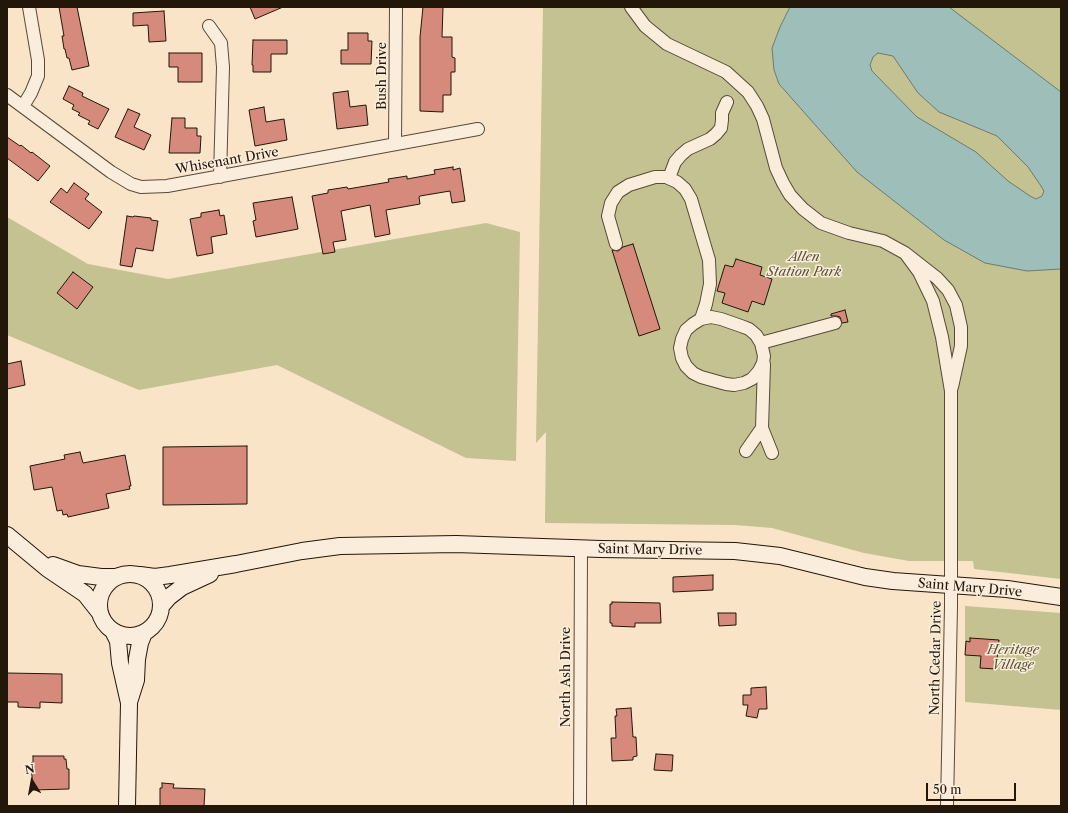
<!DOCTYPE html>
<html>
<head>
<meta charset="utf-8">
<style>
  body { margin:0 }
  #map { position:relative; width:1068px; height:813px; overflow:hidden; background:#f9e4c7; font-family:"Libre Caslon Text",serif }
  canvas { display:block }
  .frame { position:absolute; inset:0; border:8px solid #221708; pointer-events:none }
  .north { position:absolute; left:12px; top:761px; width:40px; height:40px; -webkit-text-stroke:3px #fbeddb; paint-order:stroke; rotate:349deg; font-size:11px; font-weight:700; line-height:16px; text-align:center; color:#221708 }
  .north::after { content:''; display:block; margin:auto; width:14px; height:18px; background:#221708; clip-path:polygon(50% 0,100% 100%,50% 72%,0 100%) }
  .scale { position:absolute; left:926px; top:783px; width:90px; height:18px; box-sizing:border-box; border:2px solid #221708; border-top:0; padding-left:5px; font-size:12px; line-height:14px; white-space:nowrap; color:#221708; -webkit-text-stroke:3px #fbeddb; paint-order:stroke }
</style>
</head>
<body>
<div id="map">
<canvas width="1068" height="813"></canvas>
<div class="frame"></div>
<div class="north">N</div>
<div class="scale">50 m</div>
</div>
<script>
const g = document.querySelector('canvas').getContext('2d');
g.lineJoin = 'round';
function paint(path, color) { g.fillStyle = color; g.fill(path, 'evenodd'); }
const poly = rows => new Path2D(rows.map(r => 'M' + r).join(''));
function strokePath(path, color, width, dash) { g.strokeStyle = color; g.lineWidth = width; g.lineCap = dash ? 'butt' : 'round'; g.setLineDash(dash || []); g.stroke(path); }
function drawText(font, color, halo, rows, align = 'center') {
  g.font = font + ' "Libre Caslon Text",serif'; g.lineWidth = 3; g.setLineDash([]); g.textBaseline = 'middle'; g.strokeStyle = halo; g.fillStyle = color; for (const [text, x, y, turn = 0] of rows) {
    g.save(); g.translate(x, y); g.rotate((+turn || 0) * Math.PI / 180); g.textAlign = isNaN(turn) ? turn : align; if (halo) g.strokeText(text, 0, 0); g.fillText(text, 0, 0); g.restore();
  }
}
paint(poly([
  [543,7,1061,7,1061,579,974,569,973,561,909,561,864,553,772,528,735,525,545,523,546,432,536,443],
  [7,217,88,264,168,279,486,223,520,232,516,461,466,458,277,365,139,390,7,335],
  [965,606,1061,613,1061,710,965,702]
]), '#c4c291');
const water = poly([
  [790,7,949,7,1061,92,1061,269,1027,271,985,263,944,240,857,172,779,84,774,70,772,48,780,27,790,7],
  [878,53,893,56,918,93,939,112,997,136,1028,167,1041,186,1044,191,1042,196,1036,199,1030,196,1008,181,976,152,917,117,872,71,870,65,873,57,878,53]
]);
paint(water, '#9ebeb9');
strokePath(water, '#6c7b72', 1);
const building = poly([
  [59,7,77,7,89,66,72,70,69,58,67,58,65,49,64,49,62,36,64,36,59,7],
  [250,7,283,7,255,19,250,7],
  [423,7,443,7,442,37,452,37,452,57,455,58,455,72,451,72,451,95,443,95,443,112,420,111,420,37,423,7],
  [164,11,166,41,149,42,148,25,133,26,133,13,164,11],
  [348,33,368,33,368,41,372,41,371,64,341,64,341,50,348,50,348,33],
  [253,40,287,40,287,54,271,54,271,72,253,72,253,65,252,65,253,40],
  [169,53,202,53,202,82,178,82,178,67,169,67,169,53],
  [69,86,83,93,82,96,109,109,98,129,88,124,90,121,78,115,80,113,72,109,74,105,63,99,69,86],
  [348,91,350,107,366,105,368,125,337,129,333,93,348,91],
  [264,107,266,122,284,119,287,140,255,146,249,110,264,107],
  [128,109,140,114,134,127,151,135,144,150,115,137,128,109],
  [172,118,185,118,185,128,197,128,197,136,201,136,200,153,169,153,172,118],
  [7,137,20,146,21,145,31,153,32,152,50,166,38,181,7,158,7,137],
  [453,167,453,170,460,168,465,201,452,203,450,191,420,196,419,197,420,204,386,210,390,234,375,237,370,205,341,211,346,240,333,242,335,252,323,254,312,196,328,193,328,190,347,187,348,189,389,182,388,179,407,176,407,179,435,174,434,170,453,167],
  [74,183,89,194,85,199,102,212,89,229,50,202,61,188,67,193,74,183],
  [292,197,298,229,256,237,253,221,256,220,253,203,292,197],
  [219,210,220,216,224,215,227,234,211,237,213,253,197,256,190,219,201,217,201,213,219,210],
  [127,216,133,217,134,216,151,218,151,220,158,221,153,251,136,248,132,267,120,265,127,216],
  [633,244,660,329,639,336,612,250,618,251,623,247,633,244],
  [736,259,762,267,760,275,772,279,764,305,752,301,748,312,722,303,725,293,717,291,725,265,733,267,736,259],
  [73,272,93,287,77,309,57,293,73,272],
  [845,310,848,322,842,323,840,317,837,316,831,316,831,314,845,310],
  [21,361,25,385,7,389,7,364,21,361],
  [247,446,247,504,163,505,163,447,247,446],
  [80,452,83,463,125,455,131,486,129,486,130,489,106,494,109,508,68,517,67,514,63,515,62,510,57,511,52,487,34,490,30,466,65,459,64,455,80,452],
  [713,575,713,590,673,592,673,577,713,575],
  [612,602,660,603,661,623,635,623,635,627,612,626,612,623,610,623,610,604,612,604,612,602],
  [718,613,736,613,736,625,719,626,718,613],
  [970,638,999,640,996,669,980,668,981,656,965,655,966,641,970,642,970,638],
  [7,673,62,674,62,703,40,702,40,708,18,707,18,702,7,702,7,673],
  [766,687,767,709,759,709,757,718,746,716,748,705,743,705,743,695,751,695,751,688,766,687],
  [631,708,633,737,636,737,637,756,633,757,633,760,612,761,611,738,616,738,615,716,617,716,616,709,631,708],
  [656,754,673,755,672,771,654,770,656,754],
  [33,756,64,756,64,759,66,759,67,769,69,769,69,789,33,790,31,763,33,763,33,756],
  [162,783,174,784,173,788,205,789,204,806,160,806,160,788,162,788,162,783]
]);
paint(building, '#d68a7b');
strokePath(building, '#221708', 1);
const street = poly([
  [631,7,645,26,667,44,726,72,748,92,757,106,763,119,776,168,783,183,790,195,803,209,821,223,849,233,883,241,905,253,937,278,948,290,956,305,961,327,961,346,952,387],
  [209,26,221,43,223,67,220,177],
  [7,95,111,172,131,184,141,187,167,186,478,129],
  [23,106,31,93,38,76,38,60,29,7],
  [395,144,396,7],
  [669,178,675,162,681,155,688,149,710,139,716,134,721,128,722,120,722,113,727,102],
  [616,244,608,216,611,203,618,192,629,185,655,177,666,177,677,182,685,189,691,199,709,260,710,284,706,304,701,319],
  [905,253,919,272,933,301,942,337,951,391,951,606,947,806],
  [711,317,721,319,741,326,749,329,756,335,761,343,764,356,763,363,759,371,752,379,744,383,734,385,726,384,701,377,693,373,686,366,682,358,680,348,682,339,686,330,693,324,701,319,711,317],
  [761,343,835,323],
  [764,364,762,428,772,453],
  [746,451,762,428],
  [580,806,581,549]
]);
const secondary = poly([
  [7,535,48,569,85,594,100,613],
  [53,565,78,574,101,577,117,577],
  '99 605a31 31 0 1 1 62 0a31 31 0 1 1-62 0Z',
  [140,575,155,577,170,575,236,564,302,551,340,546,456,544,601,549,735,551,780,556,865,577,893,581,1007,589,1061,597],
  [162,605,169,597,182,587,210,574],
  [113,631,118,641,120,663,129,703,127,806],
  [129,702,136,680,137,659,140,643,144,633]
]);
strokePath(street, '#584a38', 14);
strokePath(secondary, '#221708', 18);
strokePath(street, '#fbeddb', 12);
strokePath(secondary, '#fbeddb', 16);
drawText('13px', '#221708', '#fbeddb', [
  ["Bush Drive",382,76,-90],
  ["Whisenant Drive",227,161,-10],
  ["Saint Mary Drive",650,550,1],
  ["Saint Mary Drive",970,588,5],
  ["North Cedar Drive",936,658,-89],
  ["North Ash Drive",566,677,-90]
]);
drawText('italic 13px', '#5b5338', '#fbeddb', [
  ["Allen",804,257],
  ["Station Park",804,272],
  ["Heritage",1013,650],
  ["Village",1013,665]
]);
</script>
</body>
</html>
